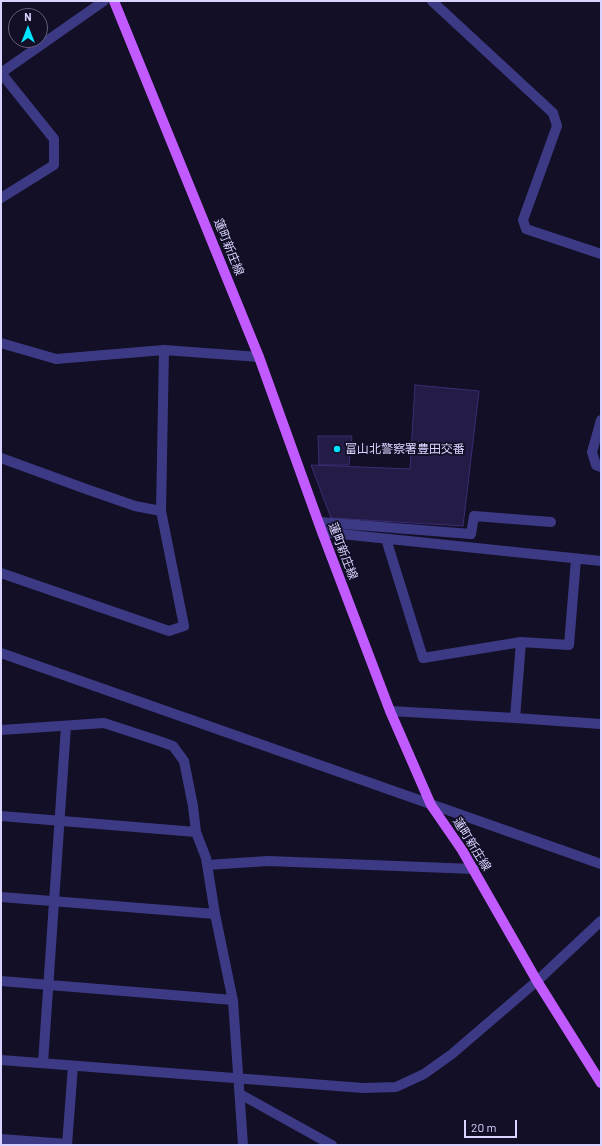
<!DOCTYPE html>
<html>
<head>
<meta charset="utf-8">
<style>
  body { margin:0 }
  #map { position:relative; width:602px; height:1146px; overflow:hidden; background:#130f26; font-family:Barlow,sans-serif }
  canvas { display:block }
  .frame { position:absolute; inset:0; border:2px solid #d9d4ff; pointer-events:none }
  .north { position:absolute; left:8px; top:8px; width:40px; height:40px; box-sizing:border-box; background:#130f26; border:1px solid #625e7d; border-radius:50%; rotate:0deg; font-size:11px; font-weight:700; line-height:16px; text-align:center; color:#d9d4ff }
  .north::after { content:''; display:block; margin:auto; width:14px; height:18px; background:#00e5ff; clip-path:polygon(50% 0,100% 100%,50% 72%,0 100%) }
  .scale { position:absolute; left:464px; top:1120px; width:53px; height:18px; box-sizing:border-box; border:2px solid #d9d4ff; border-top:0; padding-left:5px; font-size:12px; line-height:14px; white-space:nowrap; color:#d9d4ff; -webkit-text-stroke:3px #130f26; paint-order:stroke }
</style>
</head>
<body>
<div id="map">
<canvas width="602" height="1146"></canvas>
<div class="frame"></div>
<div class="north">N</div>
<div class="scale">20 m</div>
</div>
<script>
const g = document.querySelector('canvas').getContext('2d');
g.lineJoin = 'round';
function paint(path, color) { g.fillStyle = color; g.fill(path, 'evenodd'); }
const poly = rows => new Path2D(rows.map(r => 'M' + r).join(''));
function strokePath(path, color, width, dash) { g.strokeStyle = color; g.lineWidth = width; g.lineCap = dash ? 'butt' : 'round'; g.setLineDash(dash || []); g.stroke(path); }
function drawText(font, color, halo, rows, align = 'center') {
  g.font = font + ' Barlow,"Noto Sans JP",sans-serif'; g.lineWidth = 3.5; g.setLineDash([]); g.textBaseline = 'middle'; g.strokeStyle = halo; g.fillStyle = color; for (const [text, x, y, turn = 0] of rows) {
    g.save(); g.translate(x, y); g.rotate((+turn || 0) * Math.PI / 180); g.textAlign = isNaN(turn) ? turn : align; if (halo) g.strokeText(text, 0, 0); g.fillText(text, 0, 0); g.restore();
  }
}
const building = poly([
  [415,385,479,391,463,526,331,518,311,465,410,469,415,385],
  [318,436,352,436,349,465,319,465,318,436]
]);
paint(building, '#241b47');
strokePath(building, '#3b2d73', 1);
strokePath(poly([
  [432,1,553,113,557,126,523,220,526,229,601,254],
  [1,73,104,1],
  [1,198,54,165,54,139,1,73],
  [1,343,56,359,164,350,259,357],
  [601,420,592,452,596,465,601,467],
  [1,458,86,489,135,506,161,511,184,626,169,631,1,573],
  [161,511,164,350],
  [319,522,471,534,474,516,551,522],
  [322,532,601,561],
  [386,539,423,658,521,642,569,645,576,559],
  [1,653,601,864],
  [390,711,515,718,601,724],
  [515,718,521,642],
  [1,730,104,723,156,740,173,746,184,761,193,806,196,832,206,858,215,914,233,1001,243,1145],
  [1,816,196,832],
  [207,865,268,861,474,869],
  [1,897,215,914],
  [1,981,233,1000],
  [1,1060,363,1088,396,1087,424,1074,452,1054,537,981,601,921],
  [43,1063,66,726],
  [240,1094,332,1145],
  [1,1139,67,1144],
  [67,1145,73,1066]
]), '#3d3a85', 10);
strokePath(poly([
  [114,1,259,357,322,532,390,711,431,805,462,850,537,981,601,1083]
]), '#c25bff', 10);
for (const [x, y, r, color] of [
  [337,449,4,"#00e5ff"]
]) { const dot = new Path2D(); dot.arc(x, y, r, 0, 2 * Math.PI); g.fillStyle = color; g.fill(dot); strokePath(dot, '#130f26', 1.5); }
drawText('12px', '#d9d4ff', '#130f26', [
  ["蓮町新庄線",229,247,68],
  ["蓮町新庄線",343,551,69],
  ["蓮町新庄線",472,844,58]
]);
drawText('12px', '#d9d4ff', '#130f26', [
  ["富山北警察署豊田交番",345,449]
], 'left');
</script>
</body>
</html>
